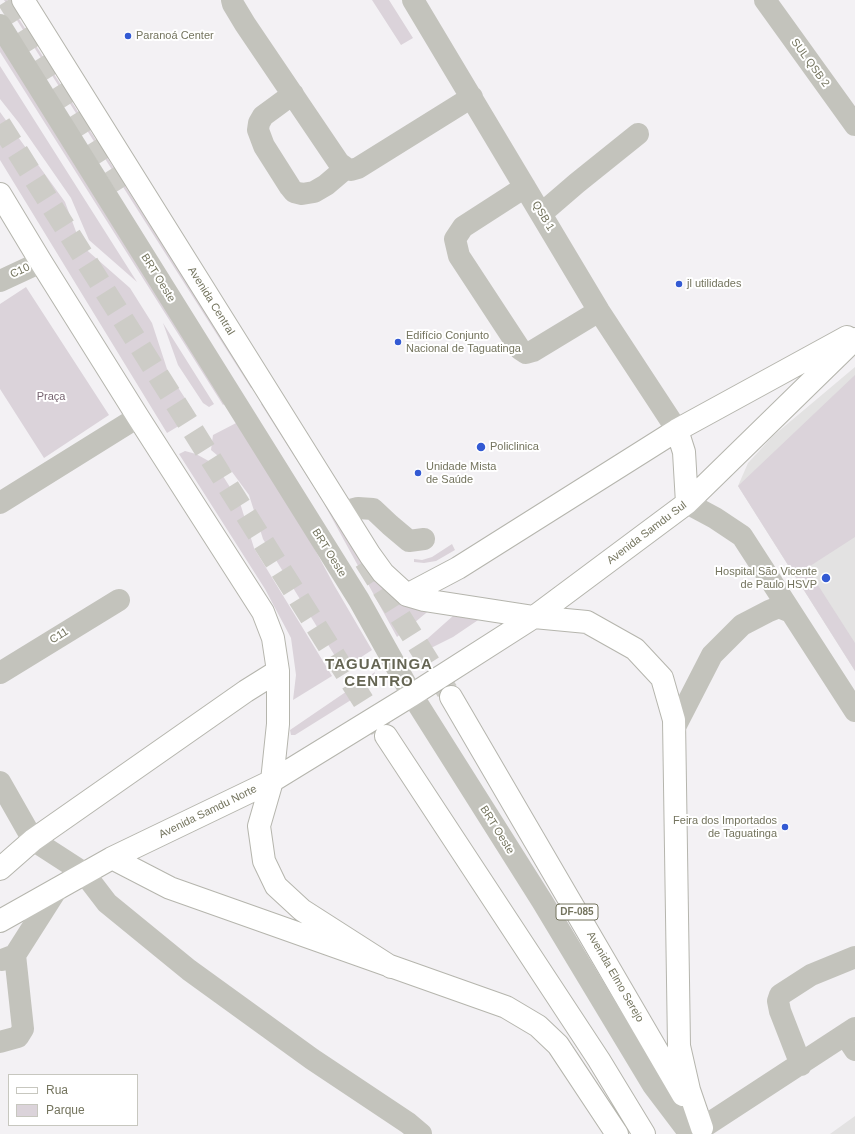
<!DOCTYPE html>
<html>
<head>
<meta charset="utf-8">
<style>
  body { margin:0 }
  #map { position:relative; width:855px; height:1134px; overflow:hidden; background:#f3f1f4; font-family:Arial,sans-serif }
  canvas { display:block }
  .legend { position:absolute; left:8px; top:1074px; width:130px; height:52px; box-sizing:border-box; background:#fff; border:1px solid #c7c7bf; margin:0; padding:5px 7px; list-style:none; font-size:12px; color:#74745e }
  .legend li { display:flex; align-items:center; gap:8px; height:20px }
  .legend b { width:20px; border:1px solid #c7c7bf }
</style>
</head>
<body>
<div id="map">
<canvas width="855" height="1134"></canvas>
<ul class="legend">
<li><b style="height:5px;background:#fff"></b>Rua</li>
<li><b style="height:11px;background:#dbd3da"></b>Parque</li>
</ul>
</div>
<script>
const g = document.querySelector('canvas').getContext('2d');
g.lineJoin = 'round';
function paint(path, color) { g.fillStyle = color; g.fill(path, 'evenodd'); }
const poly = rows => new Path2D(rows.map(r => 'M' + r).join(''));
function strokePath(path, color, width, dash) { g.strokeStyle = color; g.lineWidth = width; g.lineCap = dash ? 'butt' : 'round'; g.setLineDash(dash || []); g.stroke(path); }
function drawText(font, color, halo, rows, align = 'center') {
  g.font = font + ' Arial,sans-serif'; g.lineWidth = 4; g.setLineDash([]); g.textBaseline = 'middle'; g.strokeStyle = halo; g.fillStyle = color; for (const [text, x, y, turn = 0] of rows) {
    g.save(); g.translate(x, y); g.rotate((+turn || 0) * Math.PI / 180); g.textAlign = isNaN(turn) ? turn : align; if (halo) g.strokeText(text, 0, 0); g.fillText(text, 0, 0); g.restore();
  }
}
paint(poly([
  [855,367,855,671,738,486,748,463,773,436],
  [855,1116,855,1134,830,1134]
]), '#e3e2e2');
paint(poly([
  [4,0,7,0,253,387,251,388],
  [372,0,389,0,413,38,401,45],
  [0,42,227,402,223,405,0,52],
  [0,66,137,282,89,240,71,198,19,123,0,99],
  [0,112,65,202,81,245,130,288,152,323,168,372,192,409,192,418,167,433,0,160],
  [26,287,109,415,44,458,0,389,0,304],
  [163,323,214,404,209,407,203,403,178,365],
  [855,375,855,537,807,568,855,643,855,671,738,486],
  [263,403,374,574,437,604,397,637,322,500,261,404],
  [240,421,289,501,334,585,372,650,343,669,263,539,249,495,224,461,211,450,213,435],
  [185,451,196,454,216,465,240,503,254,548,332,676,293,700,296,675,291,638,265,589,179,454],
  [452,544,455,550,436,561,424,563,414,562,414,559,422,560,432,557],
  [463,607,490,612,453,637,433,647,425,648,417,648],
  [375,672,372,683,367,690,295,735,291,735,290,730]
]), '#dbd3da');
strokePath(poly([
  [8,0,126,186],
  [0,124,384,734],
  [365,561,449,694]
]), '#cdccc7', 22, [22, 11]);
const major = poly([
  [23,0,370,555,383,573,407,595,424,600,534,617,587,622,635,649,662,678,674,720,679,1046,689,1090,702,1128],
  [0,194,41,262,138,417,263,612,273,638,278,671,278,724,272,781,259,826,264,861,276,886,302,910,391,967],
  [677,430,684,452,687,503],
  [407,595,458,568,677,430,847,337],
  [451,697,683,1095],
  [386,736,599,1060,644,1134],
  [112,858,170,888,506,1007,538,1026,558,1045,617,1134],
  [0,869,33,840,246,691,278,671],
  [0,921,112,858,272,781,412,695,534,617,687,503,855,339]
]);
strokePath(major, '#b5b5ad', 24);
strokePath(poly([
  [232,0,233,4,245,24,339,163,346,168,351,170,358,168,472,97],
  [413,0,599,311,677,430],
  [765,0,855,125],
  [0,25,359,600,412,695,542,901,653,1085,690,1134],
  [293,94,263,116,259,123,258,130,264,146,290,187,294,192,302,194,314,192,326,185,346,168],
  [525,187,463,227,455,239,459,256,520,349,526,353,533,351,599,311],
  [541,214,577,183,638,134],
  [0,281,41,262],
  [0,503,138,417],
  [687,503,715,518,742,536,855,711],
  [343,512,358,508,373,509,390,525,409,541,424,539],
  [0,673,119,600],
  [674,729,712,655,742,625,769,611,779,607,791,612],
  [0,782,33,840,84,873,107,903,189,970,312,1059,408,1123,421,1134],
  [2,960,15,955,57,889],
  [845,1035,855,1050],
  [0,1042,18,1037,23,1029,15,955],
  [801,1065,780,1011,778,1001,780,995,811,975,855,957],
  [702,1128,855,1028]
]), '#c3c3bc', 22);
strokePath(major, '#fff', 22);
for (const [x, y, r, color] of [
  [128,36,4,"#335ad3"],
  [679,284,4,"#335ad3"],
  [398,342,4,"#335ad3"],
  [481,447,5,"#335ad3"],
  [418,473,4,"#335ad3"],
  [826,578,5,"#335ad3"],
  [785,827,4,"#335ad3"]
]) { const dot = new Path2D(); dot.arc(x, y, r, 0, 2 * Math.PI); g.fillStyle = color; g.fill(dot); strokePath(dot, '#fff', 1.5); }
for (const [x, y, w] of [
  [577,912,42]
]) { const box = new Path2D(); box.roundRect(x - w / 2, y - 8, w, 16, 3); g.fillStyle = '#fff'; g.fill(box); strokePath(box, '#74745e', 1); }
drawText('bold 10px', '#74745e', null, [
  ["DF-085",577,912]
]);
drawText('11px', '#74745e', '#fff', [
  ["Paranoá Center",136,36],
  ["jl utilidades",687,284],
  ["Edifício Conjunto",406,336],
  ["Nacional de Taguatinga",406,349],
  ["Policlinica",490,447],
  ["Unidade Mista",426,467],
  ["de Saúde",426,480],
  ["Hospital São Vicente",817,572,"right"],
  ["de Paulo HSVP",817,585,"right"],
  ["Feira dos Importados",777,821,"right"],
  ["de Taguatinga",777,834,"right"]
], 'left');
drawText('11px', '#74745e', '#fff', [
  ["SUL QSB 2",810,63,54],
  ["QSB 1",543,216,59],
  ["C10",20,271,-25],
  ["BRT Oeste",158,278,58],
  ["Avenida Central",211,301,58],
  ["Avenida Samdu Sul",647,533,-37],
  ["BRT Oeste",329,553,58],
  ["C11",59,636,-32],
  ["Avenida Samdu Norte",208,812,-26],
  ["BRT Oeste",497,830,58],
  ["Avenida Elmo Serejo",615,977,60]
]);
drawText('11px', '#776471', '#fff', [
  ["Praça",51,397]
]);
g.letterSpacing = '1px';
drawText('bold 15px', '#656553', '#fff', [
  ["TAGUATINGA",379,665],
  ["CENTRO",379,682]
]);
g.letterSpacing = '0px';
</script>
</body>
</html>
